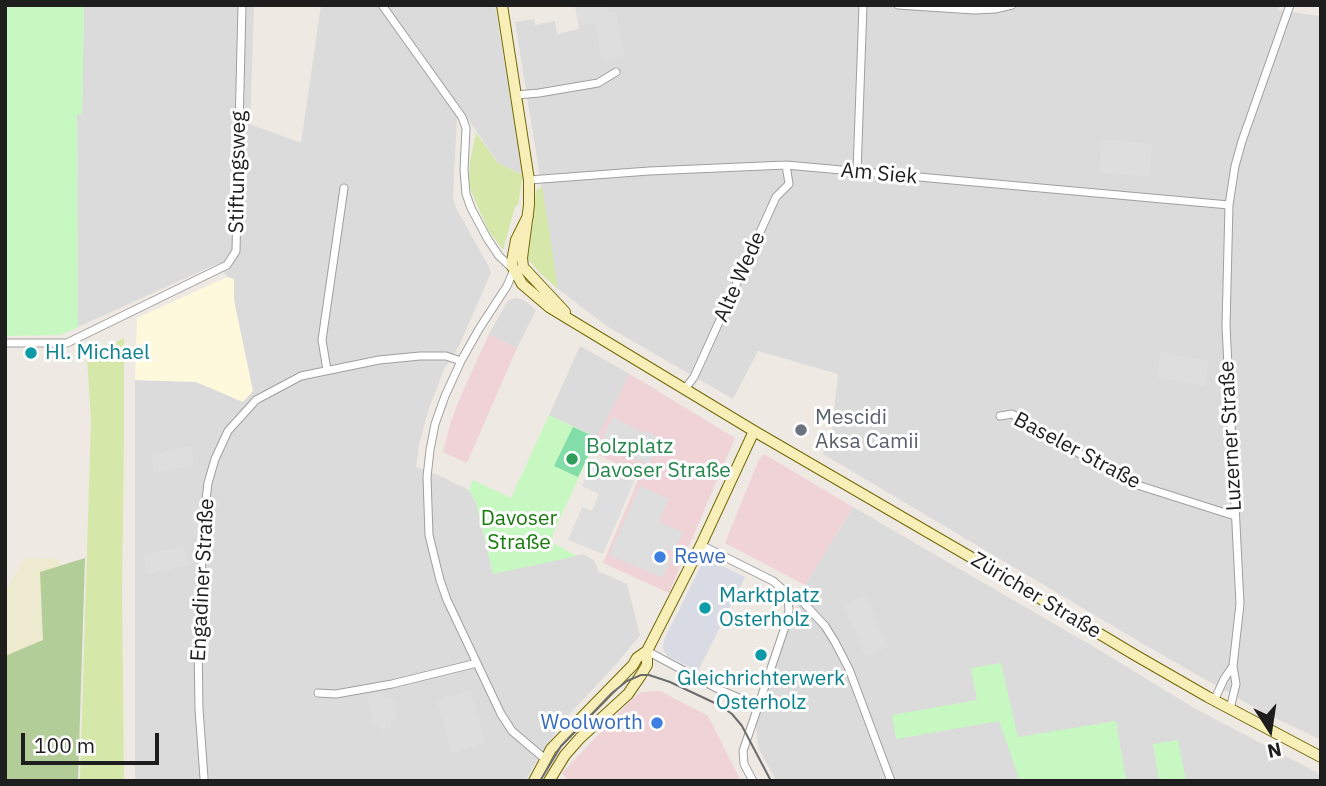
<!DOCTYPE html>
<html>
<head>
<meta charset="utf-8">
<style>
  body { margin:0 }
  #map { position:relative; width:1326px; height:786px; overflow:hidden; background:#efe9e4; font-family:"IBM Plex Sans",sans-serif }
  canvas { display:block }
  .frame { position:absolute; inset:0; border:7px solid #1e1e1e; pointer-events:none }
  .north { position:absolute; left:1235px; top:695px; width:70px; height:70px; -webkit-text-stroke:5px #fff; paint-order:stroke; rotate:168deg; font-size:19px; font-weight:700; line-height:28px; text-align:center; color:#1e1e1e }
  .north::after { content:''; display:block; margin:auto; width:24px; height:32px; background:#1e1e1e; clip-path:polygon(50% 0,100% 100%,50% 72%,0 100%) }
  .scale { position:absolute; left:21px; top:733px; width:138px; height:32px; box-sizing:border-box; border:4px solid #1e1e1e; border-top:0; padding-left:9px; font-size:21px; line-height:24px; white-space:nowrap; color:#1e1e1e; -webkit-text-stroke:5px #fff; paint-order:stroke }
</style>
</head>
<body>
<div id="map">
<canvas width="1326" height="786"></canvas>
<div class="frame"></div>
<div class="north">N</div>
<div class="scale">100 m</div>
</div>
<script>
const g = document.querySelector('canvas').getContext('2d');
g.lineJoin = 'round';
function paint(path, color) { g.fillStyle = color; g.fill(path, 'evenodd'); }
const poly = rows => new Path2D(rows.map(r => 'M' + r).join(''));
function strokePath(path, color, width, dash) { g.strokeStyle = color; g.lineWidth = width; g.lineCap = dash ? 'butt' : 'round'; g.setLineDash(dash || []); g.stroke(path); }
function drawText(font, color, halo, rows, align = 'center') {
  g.font = font + ' "IBM Plex Sans",sans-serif'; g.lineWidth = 6; g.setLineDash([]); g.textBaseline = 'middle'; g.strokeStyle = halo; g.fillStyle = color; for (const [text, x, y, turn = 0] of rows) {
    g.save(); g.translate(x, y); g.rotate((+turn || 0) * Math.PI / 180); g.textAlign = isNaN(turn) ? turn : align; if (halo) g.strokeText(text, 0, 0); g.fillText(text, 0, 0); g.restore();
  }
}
paint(poly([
  [84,5,254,5,250,124,301,143,321,5,495,5,523,175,498,163,463,112,457,119,453,196,455,206,489,267,491,273,459,346,444,370,429,408,419,445,416,467,438,475,469,490,477,505,493,574,583,554,594,560,598,571,627,584,640,635,619,661,566,718,534,765,526,781,135,781,135,380,196,382,243,401,234,300,234,280,227,277,219,263,78,327,77,114,82,114],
  [575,5,1279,5,1278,10,1319,16,1321,79,1321,740,1259,710,1145,645,823,454,832,431,838,374,758,351,733,399,608,327,558,289,515,22,534,19,535,25,555,21,557,34,579,29],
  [517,298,524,300,536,310,517,348,489,334,507,302,511,299],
  [580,346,630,374,597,438,549,415],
  [853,507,1101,651,1194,708,1316,772,1320,777,1319,781,776,781,758,747,756,726,765,695,805,585]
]), '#dcdbdb');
paint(poly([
  [489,334,517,348,467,463,443,452,451,421,462,393],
  [630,374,735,438,669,593,603,563,640,475,590,451],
  [764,454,853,507,805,585,725,543,759,459],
  [660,691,708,716,741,781,568,781,562,773,635,696,642,692]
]), '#efd3d7');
paint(poly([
  [227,277,234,279,234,300,253,391,243,402,196,382,135,380,137,318]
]), '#fef8dd');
paint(poly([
  [25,558,61,559,63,716,5,714,5,592]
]), '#edeacf');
paint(poly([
  [476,133,498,163,523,175,518,205,515,207,503,250,488,230,471,191,469,180,470,161],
  [542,186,558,289,541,274,525,256,532,228,536,191],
  [124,338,124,435,122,593,124,781,80,781,91,420,87,358]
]), '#d5e8aa');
paint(poly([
  [85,558,78,781,5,781,5,656,43,640,40,572]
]), '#b3cd99');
paint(poly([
  [5,5,84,5,82,114,77,115,78,327,60,335,5,336],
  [549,415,597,438,554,531,551,542,577,556,493,574,477,505,469,490,473,480,511,498],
  [1001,663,1018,737,1116,721,1126,781,1020,781,999,721,896,739,892,715,977,700,971,668],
  [1178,740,1186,781,1155,781,1159,780,1153,744]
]), '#c7f8c1');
paint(poly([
  [573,427,597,438,578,477,554,466]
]), '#83dda9');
paint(poly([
  [576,5,607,5,609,13,616,11,624,56,602,61,595,23,579,26],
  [1102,139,1152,144,1149,177,1099,172],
  [1161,352,1209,361,1205,386,1157,377],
  [613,417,643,433,645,430,661,439,648,465,601,441],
  [190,446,194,465,154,473,151,455],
  [592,463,634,481,603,554,568,540,582,507,592,511,599,494,582,486],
  [640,486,669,499,659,522,683,532,674,552,667,549,664,555,671,559,663,578,609,555],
  [184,546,188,565,147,574,143,555],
  [866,596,888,647,865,656,844,605],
  [471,690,485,743,451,753,437,700],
  [384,692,386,699,393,698,397,719,390,721,391,728,381,730,379,723,373,724,367,695]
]), '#dedede');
paint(poly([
  [706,562,716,563,745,577,698,671,669,657,664,652,663,646,664,640,702,564]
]), '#d8dae4');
const street = poly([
  [382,5,462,117,466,128,464,170,466,194,471,208,487,238,499,256,514,270,507,286,479,329,461,361,445,396,435,424,430,450,427,477,429,535,440,580,447,600,501,714,512,731,545,759],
  [898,5,974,10,995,9,1012,5],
  [516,95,539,93,598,83,616,72],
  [857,172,863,5],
  [529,180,649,171,786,165,1229,205],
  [5,343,67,343,227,265,236,251,242,5],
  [327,370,322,340,344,188],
  [685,389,694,377,776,197,789,184,786,165],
  [1000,416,1012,414,1128,482,1235,516],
  [701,545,773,581,781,588,788,597,789,610,787,621,743,751,744,764,753,781],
  [788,597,800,599,825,626,835,642,849,669,891,781],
  [647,651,720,690,758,706],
  [318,693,336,694,392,684,477,663],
  [1214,701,1224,679,1233,666],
  [1230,709,1236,684,1233,666,1240,604,1226,326,1229,205,1235,166,1242,141,1290,5],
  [204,778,199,709,198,641,204,517,208,483,215,459,228,431,256,400,301,376,379,360,420,356,446,356,461,361]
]);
const secondary = poly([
  [502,5,529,180,529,205,522,258,523,267],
  [528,216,516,240,512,261,512,266,522,284,549,307,754,431,986,566,1135,655,1208,697,1321,757],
  [523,267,565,312],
  [534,781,551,749,633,665,637,658,647,651],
  [549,781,565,755,580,738,628,694,641,675,647,665,647,651,701,545,754,431]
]);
strokePath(street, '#9f9f9f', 9);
strokePath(secondary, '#736a06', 12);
strokePath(street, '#fff', 7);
strokePath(secondary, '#f8efb8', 10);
strokePath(poly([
  [540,781,561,746,612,693,627,681,641,675,649,675,670,682,719,705,732,714,742,726,771,781]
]), '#6c6c6c', 2);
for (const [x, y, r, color] of [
  [31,353,7,"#0f9aa8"],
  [801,430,7,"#6b7280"],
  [572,459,7,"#2e9e5b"],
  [660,557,7,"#3f7fe0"],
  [705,608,7,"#0f9aa8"],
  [761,655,7,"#0f9aa8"],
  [657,723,7,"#3f7fe0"]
]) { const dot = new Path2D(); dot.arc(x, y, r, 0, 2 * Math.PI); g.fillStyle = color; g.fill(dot); strokePath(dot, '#fff', 2.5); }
drawText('21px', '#1e1e1e', '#fff', [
  ["Stiftungsweg",238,172,-89],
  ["Am Siek",879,174,5],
  ["Alte Wede",740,277,-66],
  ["Luzerner Straße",1231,436,-93],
  ["Baseler Straße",1077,451,28],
  ["Engadiner Straße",203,580,-87],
  ["Züricher Straße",1036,596,31]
]);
drawText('21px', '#0d838f', '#fff', [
  ["Hl. Michael",45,353],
  ["Marktplatz",719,596],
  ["Osterholz",719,620],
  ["Gleichrichterwerk",761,679,"center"],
  ["Osterholz",761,703,"center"]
], 'left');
drawText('21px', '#5b616d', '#fff', [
  ["Mescidi",815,418],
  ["Aksa Camii",815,442]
], 'left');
drawText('21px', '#27864d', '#fff', [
  ["Bolzplatz",586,447],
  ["Davoser Straße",586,471]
], 'left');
drawText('21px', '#197a0d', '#fff', [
  ["Davoser",519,519],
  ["Straße",519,543]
]);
drawText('21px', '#366cbe', '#fff', [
  ["Rewe",674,557],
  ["Woolworth",643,723,"right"]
], 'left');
</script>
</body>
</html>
